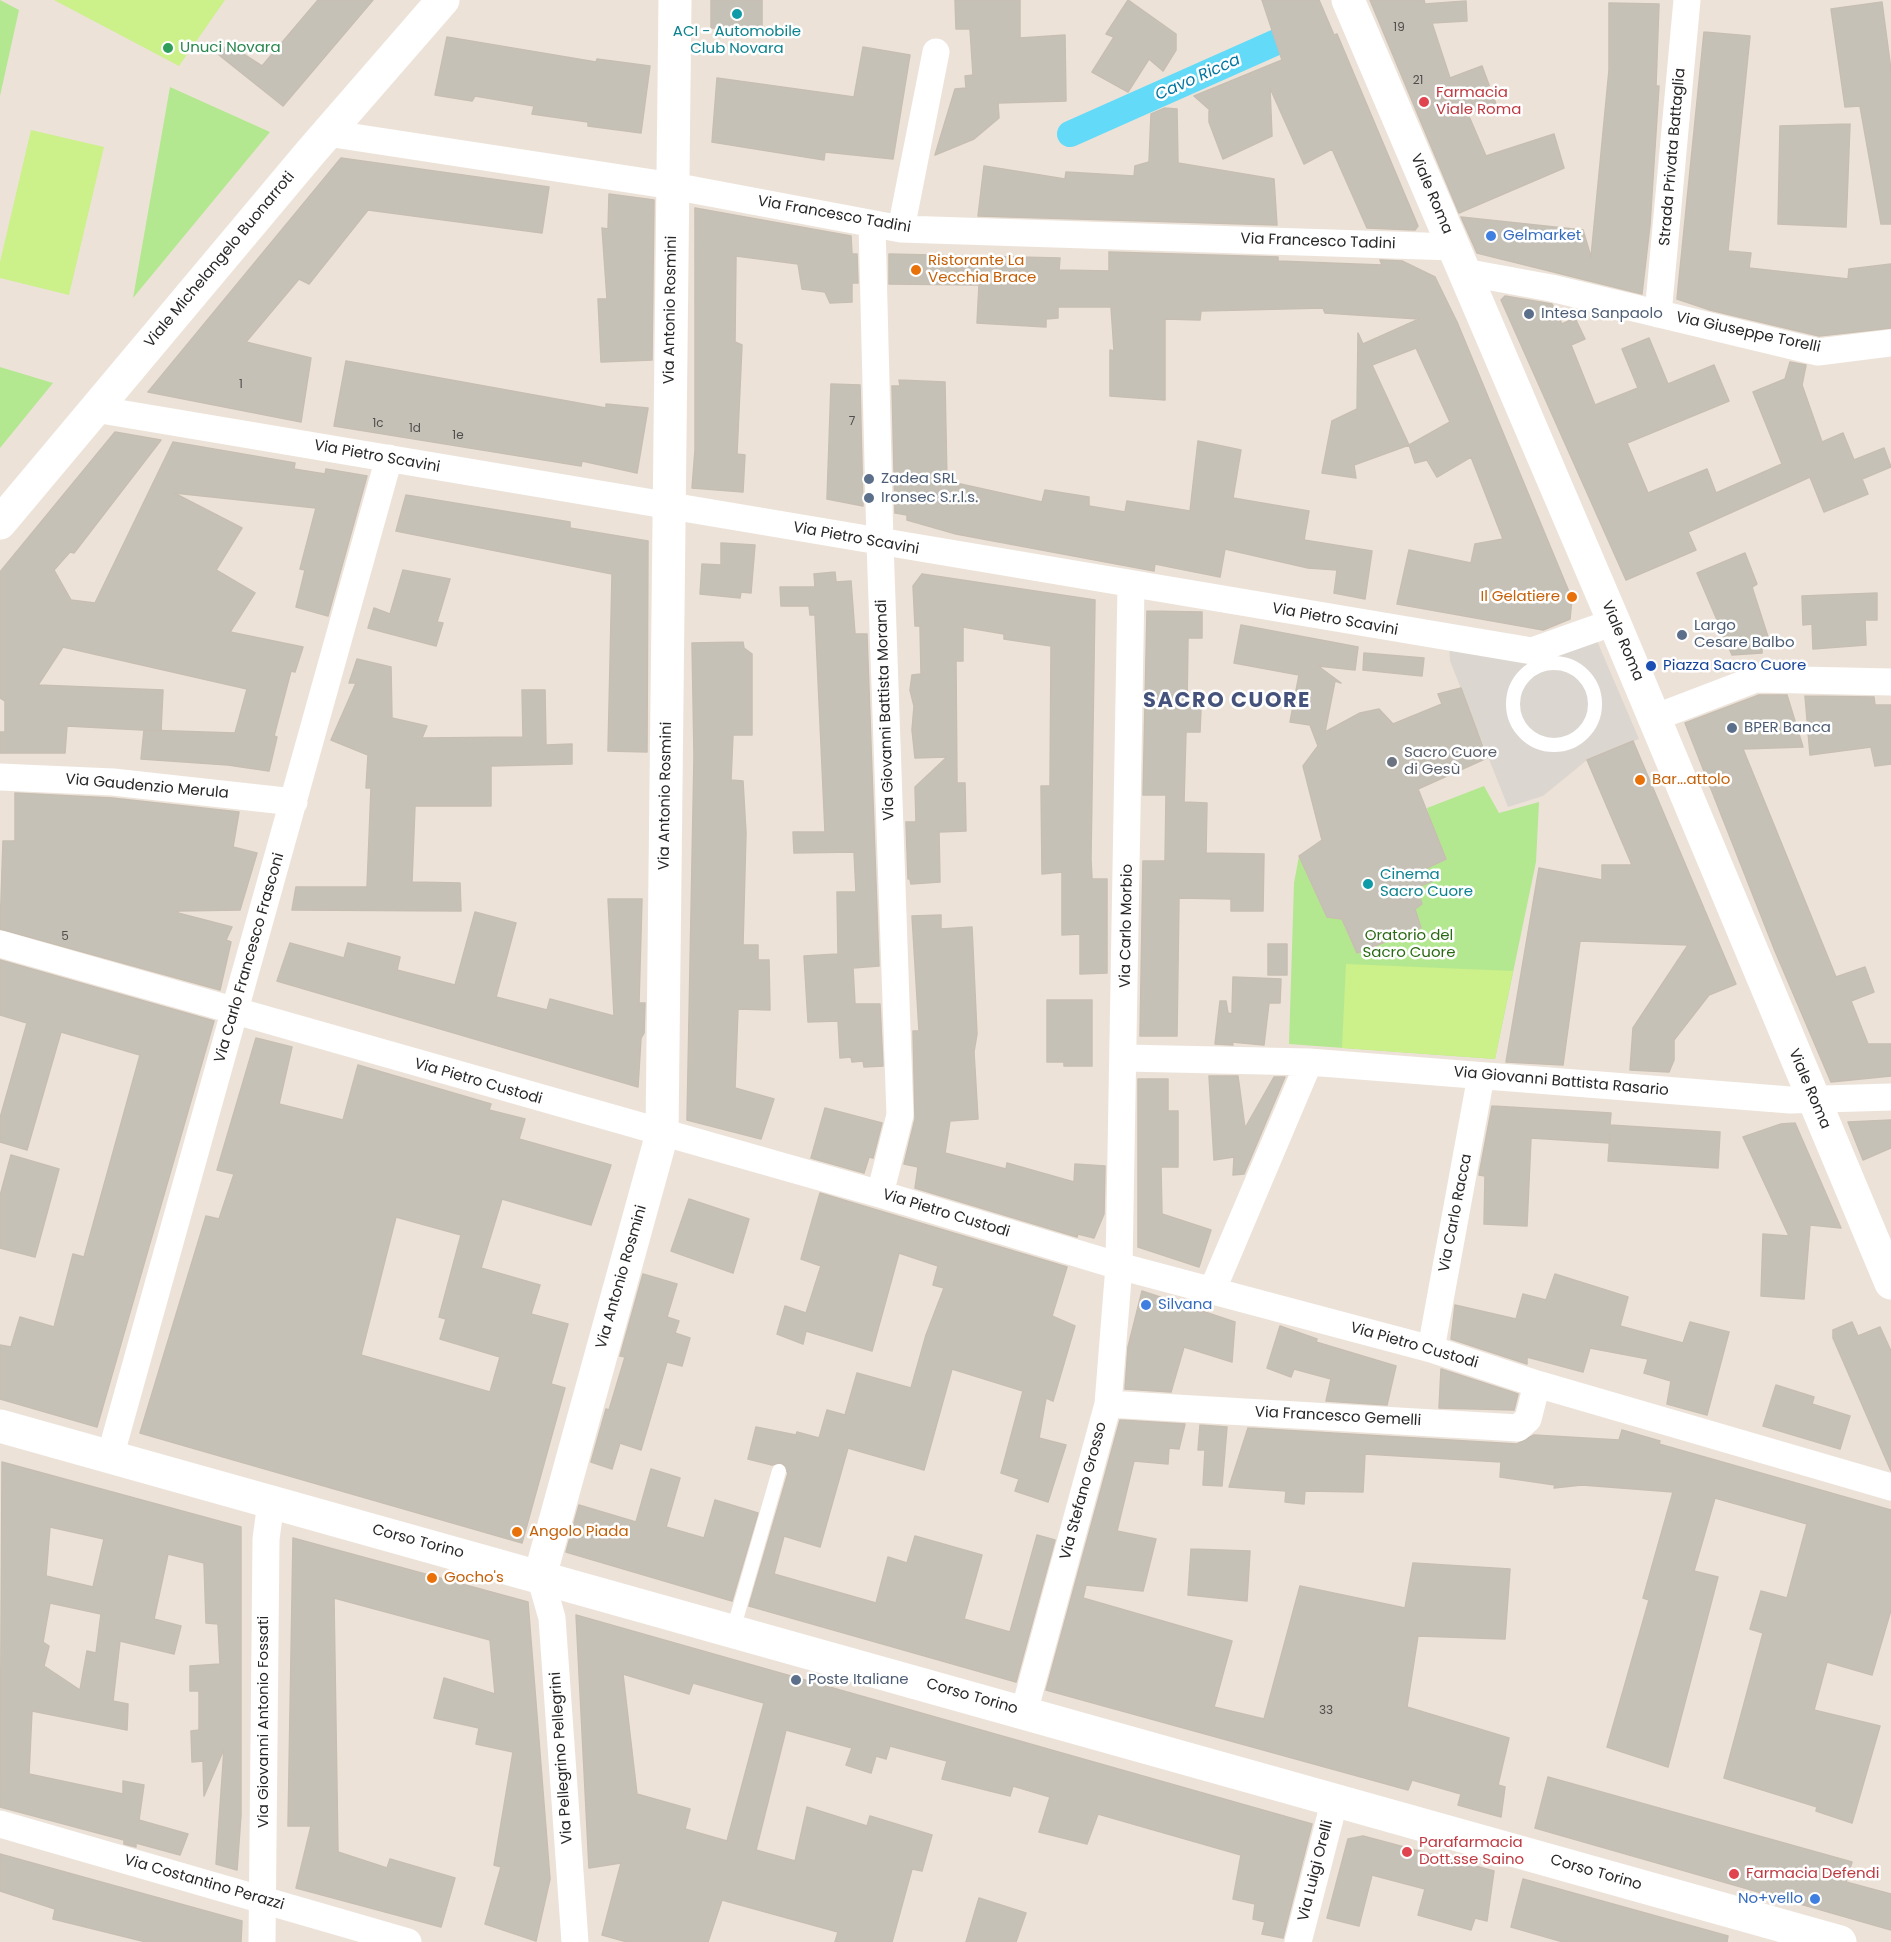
<!DOCTYPE html>
<html>
<head>
<meta charset="utf-8">
<style>
  body { margin:0 }
  canvas { display:block; background:#ece2d8 }
</style>
</head>
<body>
<canvas width="1891" height="1942"></canvas>
<script>
const g = document.querySelector('canvas').getContext('2d');
g.lineJoin = 'round';
function paint(path, color) { g.fillStyle = color; g.fill(path, 'evenodd'); }
const poly = rows => new Path2D(rows.map(r => 'M' + r).join(''));
function strokePath(path, color, width, dash) { g.strokeStyle = color; g.lineWidth = width; g.lineCap = dash ? 'butt' : 'round'; g.setLineDash(dash || []); g.stroke(path); }
function drawText(font, color, halo, rows, align = 'center') {
  g.font = font + ' Poppins,sans-serif'; g.lineWidth = 5; g.setLineDash([]); g.textBaseline = 'middle'; g.strokeStyle = halo; g.fillStyle = color; for (const [text, x, y, turn = 0] of rows) {
    g.save(); g.translate(x, y); g.rotate((+turn || 0) * Math.PI / 180); g.textAlign = isNaN(turn) ? turn : align; if (halo) g.strokeText(text, 0, 0); g.fillText(text, 0, 0); g.restore();
  }
}
paint(poly([
  [0,0,19,10,0,96],
  [170,87,270,132,133,298],
  [0,367,53,383,0,448],
  [1484,786,1499,813,1539,802,1536,862,1495,1059,1289,1044,1294,883,1299,856,1309,849,1318,866,1430,819,1427,808]
]), '#b4e890');
paint(poly([
  [54,0,225,0,179,66],
  [31,130,104,147,69,295,0,278,0,262],
  [1346,964,1513,971,1495,1059,1342,1048]
]), '#ccf08a');
paint(poly([
  [1597,641,1639,739,1587,760,1543,796,1508,807,1450,661,1449,645]
]), '#dcd6d0');
strokePath(poly([
  [1070,134,1308,28]
]), '#62daf8', 26);
const building = poly([
  [318,0,373,0,283,106,219,55,228,44,262,66,318,0],
  [711,0,762,0,762,29,711,28,711,0],
  [955,0,1020,0,1020,38,1065,35,1066,101,998,103,999,118,974,139,935,155,955,89,966,88,965,76,973,75,970,29,956,29,955,0],
  [1128,0,1176,34,1176,50,1163,71,1149,59,1128,92,1092,72,1114,37,1106,34,1128,0],
  [1262,0,1319,0,1334,35,1337,34,1418,226,1415,230,1367,228,1332,149,1304,164,1270,88,1272,136,1223,159,1209,122,1209,111,1211,111,1194,96,1282,60,1262,0],
  [1370,0,1424,0,1425,4,1466,1,1467,21,1432,23,1450,78,1482,66,1496,104,1468,114,1486,156,1554,134,1564,168,1459,213,1370,0],
  [1882,2,1891,70,1891,224,1881,224,1860,106,1845,107,1831,9,1882,2],
  [1609,3,1659,4,1656,86,1659,86,1650,225,1642,294,1477,253,1461,217,1583,230,1591,257,1609,70,1609,3],
  [1704,32,1750,36,1728,251,1751,253,1749,268,1848,279,1849,269,1891,264,1891,328,1819,336,1710,310,1677,299,1704,32],
  [447,37,596,62,597,59,650,66,641,133,588,126,588,122,532,114,534,106,475,96,472,101,435,95,447,37],
  [863,47,910,55,893,159,825,152,824,160,712,142,717,78,854,97,863,47],
  [1165,108,1177,109,1178,163,1274,179,1277,225,978,216,984,166,1065,179,1066,172,1134,176,1135,166,1149,162,1151,114,1165,108],
  [1850,124,1846,227,1778,224,1780,126,1850,124],
  [341,158,549,187,542,233,368,210,309,284,299,279,246,342,311,358,301,422,148,392,341,158],
  [609,194,654,200,652,360,601,362,598,299,607,299,602,228,608,229,609,194],
  [695,208,851,236,852,254,857,254,858,283,852,283,852,302,830,303,825,292,802,289,798,264,736,256,735,342,742,345,737,454,745,455,743,492,692,488,695,450,695,208],
  [1109,252,1278,257,1278,261,1382,265,1380,260,1402,261,1435,277,1457,322,1572,599,1570,619,1543,630,1397,604,1409,550,1471,563,1475,544,1503,539,1471,457,1437,477,1427,460,1415,463,1409,445,1354,465,1356,478,1322,473,1332,421,1357,409,1358,333,1363,344,1419,319,1325,313,1323,308,1201,311,1200,320,1165,319,1165,400,1110,396,1110,350,1114,351,1111,307,1058,307,1058,318,1046,319,1046,327,977,323,979,285,889,284,889,254,1060,258,1059,270,1109,271,1109,252],
  [1416,348,1450,422,1409,445,1372,365,1416,348],
  [1505,296,1552,304,1562,324,1575,318,1585,339,1571,345,1595,405,1638,388,1622,349,1649,338,1668,384,1714,365,1729,401,1627,443,1648,493,1707,469,1716,493,1782,464,1753,392,1785,379,1790,362,1806,365,1802,385,1822,442,1843,433,1854,460,1884,448,1891,467,1862,479,1868,494,1824,512,1810,477,1688,532,1696,550,1626,580,1501,300,1505,296],
  [346,361,606,408,606,404,648,408,637,473,582,461,581,466,334,426,346,361],
  [899,380,945,382,947,481,1042,502,1045,490,1089,497,1089,506,1125,512,1127,501,1190,511,1198,441,1241,450,1233,498,1309,511,1304,540,1372,551,1365,599,1334,593,1337,570,1308,568,1225,549,1220,577,1155,564,1154,571,956,534,907,520,907,515,895,513,892,386,900,386,899,380],
  [831,384,860,385,863,506,827,499,831,384],
  [115,432,161,440,74,553,70,552,54,570,71,600,95,603,173,442,295,463,294,469,325,474,326,469,367,476,328,616,296,607,305,570,300,569,316,508,174,493,242,528,216,570,255,593,230,632,303,647,295,672,291,671,274,736,277,737,269,771,228,765,141,759,144,730,235,733,247,689,63,647,38,685,163,690,161,731,67,726,65,753,0,753,0,732,5,732,5,701,0,698,0,572,115,432],
  [406,495,570,522,570,528,648,541,647,752,608,751,612,574,396,531,406,495],
  [721,543,755,545,751,593,741,592,740,598,700,594,702,564,721,565,721,543],
  [1745,553,1757,584,1752,587,1770,643,1762,646,1762,653,1732,655,1697,573,1745,553],
  [403,570,450,579,437,622,443,623,436,646,368,628,374,608,390,614,403,570],
  [835,572,836,582,851,581,855,634,867,634,879,966,853,968,855,1004,880,1004,883,1066,864,1067,863,1061,852,1062,851,1057,840,1058,838,1021,808,1022,804,956,838,954,837,892,856,892,854,852,794,853,793,832,825,832,815,615,810,615,809,606,781,606,780,587,815,587,814,574,835,572],
  [922,574,1095,600,1091,859,1092,879,1107,879,1107,973,1080,974,1080,934,1062,935,1062,872,1042,874,1041,786,1050,786,1051,646,1004,639,1004,634,963,627,963,661,956,661,957,783,965,783,966,831,939,832,940,882,911,884,910,879,908,879,906,822,916,822,915,787,947,757,915,758,912,730,914,706,910,690,912,675,921,674,920,626,915,626,913,586,922,574],
  [1877,593,1877,620,1865,620,1866,645,1813,649,1812,624,1803,625,1802,596,1877,593],
  [1147,611,1202,612,1202,638,1188,638,1187,707,1201,708,1200,732,1186,732,1184,802,1207,803,1206,853,1264,854,1263,911,1231,911,1231,899,1179,898,1177,1036,1140,1036,1143,861,1165,861,1166,795,1143,795,1147,611],
  [1241,625,1358,647,1355,670,1318,666,1341,683,1335,681,1325,732,1360,713,1379,709,1393,724,1442,704,1438,694,1461,688,1487,758,1418,789,1446,859,1427,868,1433,881,1417,887,1422,904,1415,909,1421,928,1357,953,1342,919,1327,917,1299,856,1322,840,1303,766,1318,746,1310,725,1290,722,1299,675,1234,663,1241,625],
  [743,642,744,648,752,654,752,735,733,735,731,780,743,781,746,833,743,945,758,945,758,960,769,960,770,1010,738,1009,735,1088,774,1099,761,1139,687,1120,694,756,692,643,743,642],
  [1364,653,1424,658,1422,676,1363,670,1364,653],
  [357,659,391,667,392,718,427,726,422,738,523,737,522,690,545,690,546,745,572,744,572,764,491,766,491,806,415,806,412,882,460,883,461,911,292,910,296,887,367,887,371,788,366,788,368,755,331,740,356,683,349,683,357,659],
  [1759,695,1787,695,1803,747,1743,749,1836,977,1865,967,1874,992,1851,1001,1868,1044,1891,1044,1891,1076,1831,1082,1775,951,1685,723,1759,695],
  [1805,696,1874,697,1875,705,1891,705,1891,764,1875,766,1871,747,1810,755,1805,696],
  [1633,741,1736,984,1709,995,1674,1040,1674,1060,1669,1072,1630,1070,1633,1028,1688,945,1580,941,1563,1065,1506,1062,1539,868,1602,880,1602,865,1632,865,1587,760,1633,741],
  [15,793,112,798,239,812,233,847,257,853,240,910,178,911,178,913,232,927,226,940,231,942,220,990,0,929,3,841,15,841,15,793],
  [608,899,642,899,639,1003,645,1003,644,1033,641,1038,638,1087,277,981,290,943,344,958,348,943,400,957,397,970,455,985,475,912,516,923,496,997,547,1010,550,999,614,1016,608,899],
  [941,915,941,929,972,927,977,1034,974,1052,978,1119,950,1121,945,1153,1006,1169,1007,1163,1074,1182,1075,1164,1105,1166,1104,1214,1094,1238,1078,1234,1077,1237,915,1188,918,1167,904,1164,915,1119,913,1031,919,1031,912,916,941,915],
  [1268,944,1287,944,1287,975,1268,975,1268,944],
  [0,960,214,1021,97,1427,0,1399,0,1345,11,1347,20,1317,54,1327,73,1254,84,1257,140,1055,61,1032,27,1150,0,1142,0,1118,27,1023,0,1015,0,960],
  [1233,977,1281,979,1280,1003,1269,1003,1264,1045,1232,1042,1233,1045,1215,1044,1220,1001,1226,1001,1228,1013,1232,1014,1233,977],
  [1047,1000,1092,1000,1092,1066,1064,1066,1064,1062,1047,1062,1047,1000],
  [256,1038,292,1047,279,1104,343,1120,358,1065,491,1104,489,1110,525,1119,519,1139,611,1165,591,1225,502,1199,481,1268,540,1285,531,1314,568,1324,551,1384,565,1388,522,1543,140,1433,206,1216,219,1219,234,1174,217,1170,256,1038],
  [396,1217,461,1235,439,1317,446,1319,440,1339,500,1357,490,1392,361,1355,396,1217],
  [1209,1076,1238,1076,1245,1128,1274,1077,1285,1077,1244,1174,1233,1175,1234,1157,1214,1160,1209,1076],
  [1138,1079,1168,1079,1168,1111,1178,1111,1178,1167,1161,1167,1162,1214,1211,1230,1199,1267,1138,1247,1138,1079],
  [1492,1106,1611,1113,1610,1125,1720,1132,1718,1168,1608,1161,1610,1134,1609,1143,1531,1138,1527,1226,1484,1224,1485,1176,1479,1175,1492,1106],
  [825,1108,882,1123,873,1158,869,1157,864,1173,811,1158,825,1108],
  [1891,1120,1891,1148,1863,1160,1848,1122,1891,1120],
  [1795,1123,1841,1228,1810,1225,1804,1299,1761,1296,1763,1234,1789,1236,1743,1137,1781,1124,1795,1123],
  [11,1155,59,1169,35,1257,0,1248,0,1196,11,1155],
  [820,1193,1067,1267,1052,1316,1075,1326,1053,1401,1046,1398,1039,1438,1066,1445,1048,1502,1015,1491,1019,1479,1001,1473,1023,1391,952,1369,924,1470,848,1448,820,1547,784,1536,774,1574,876,1603,888,1557,907,1563,915,1536,982,1555,964,1619,1010,1632,1037,1535,1055,1540,1016,1682,749,1606,788,1473,782,1463,772,1465,748,1459,756,1427,796,1435,797,1432,819,1438,827,1410,845,1415,857,1373,911,1388,926,1335,944,1288,933,1285,938,1266,899,1253,872,1351,806,1331,803,1344,777,1334,785,1306,806,1313,821,1266,801,1259,820,1193],
  [689,1199,749,1219,733,1273,671,1251,689,1199],
  [643,1274,677,1284,667,1317,679,1321,675,1333,690,1338,682,1366,667,1362,641,1450,620,1443,612,1469,591,1462,606,1409,609,1410,625,1357,620,1356,643,1274],
  [1555,1274,1628,1297,1620,1326,1683,1343,1690,1322,1729,1332,1707,1415,1667,1404,1671,1381,1644,1373,1648,1359,1590,1348,1583,1372,1527,1357,1527,1364,1451,1339,1455,1305,1516,1319,1523,1294,1546,1300,1555,1274],
  [1142,1291,1235,1322,1232,1362,1184,1347,1171,1392,1125,1389,1128,1347,1142,1291],
  [1852,1322,1858,1336,1880,1327,1891,1351,1891,1471,1833,1338,1833,1330,1852,1322],
  [1280,1326,1317,1339,1316,1342,1396,1366,1387,1405,1326,1401,1331,1379,1294,1369,1291,1377,1267,1368,1280,1326],
  [1441,1369,1518,1394,1514,1410,1439,1408,1441,1369],
  [1776,1385,1814,1397,1812,1404,1850,1416,1840,1449,1763,1426,1776,1385],
  [1120,1420,1185,1424,1179,1449,1169,1448,1168,1464,1134,1461,1117,1531,1156,1539,1143,1591,1086,1585,1083,1598,1232,1641,1214,1707,1264,1719,1300,1586,1405,1608,1413,1563,1510,1569,1505,1639,1418,1636,1407,1707,1509,1738,1498,1785,1505,1787,1501,1817,1458,1805,1461,1794,1412,1780,1408,1790,1046,1690,1120,1420],
  [1200,1425,1227,1427,1222,1486,1203,1485,1205,1450,1198,1450,1200,1425],
  [1248,1428,1517,1444,1534,1435,1619,1440,1622,1430,1660,1441,1659,1444,1891,1510,1891,1610,1872,1675,1827,1662,1814,1710,1880,1726,1852,1823,1816,1811,1817,1807,1724,1778,1763,1633,1750,1629,1761,1591,1787,1598,1807,1524,1715,1498,1694,1571,1718,1577,1668,1767,1607,1747,1649,1600,1643,1598,1673,1492,1582,1485,1554,1488,1555,1485,1500,1477,1501,1462,1365,1454,1363,1492,1305,1491,1304,1504,1285,1502,1286,1491,1229,1487,1248,1428],
  [2,1462,241,1527,241,1815,237,1870,216,1864,224,1749,204,1796,203,1761,192,1762,191,1731,199,1730,199,1691,190,1691,190,1666,220,1664,218,1624,206,1623,204,1563,168,1554,154,1619,181,1626,174,1654,120,1641,113,1701,128,1704,127,1730,32,1711,29,1774,123,1794,123,1781,144,1785,139,1820,188,1834,180,1855,136,1843,136,1847,124,1844,124,1840,0,1807,2,1462],
  [50,1527,104,1539,93,1587,46,1576,50,1527],
  [50,1603,101,1614,96,1653,87,1651,80,1690,44,1666,49,1646,43,1642,50,1603],
  [651,1469,680,1478,666,1527,704,1538,715,1500,758,1513,732,1601,566,1552,579,1505,636,1522,651,1469],
  [293,1538,528,1602,550,1879,536,1941,485,1924,501,1867,494,1865,513,1752,476,1744,479,1728,434,1718,444,1678,495,1694,490,1640,334,1598,338,1852,387,1868,390,1859,455,1878,441,1927,296,1888,311,1826,288,1826,293,1538],
  [1191,1549,1250,1551,1247,1601,1188,1595,1191,1549],
  [576,1615,1312,1824,1283,1938,1262,1934,1265,1922,1253,1919,1255,1904,1233,1899,1241,1855,1098,1814,1087,1844,1039,1832,1050,1797,1013,1786,1010,1796,942,1779,947,1761,890,1746,886,1759,876,1756,871,1773,846,1765,852,1748,786,1730,756,1850,795,1861,807,1807,867,1826,870,1816,932,1835,922,1871,912,1869,892,1942,835,1942,838,1932,722,1900,708,1942,627,1942,602,1935,621,1863,589,1868,576,1615],
  [623,1674,689,1694,693,1683,764,1703,727,1841,685,1829,690,1809,637,1794,623,1674],
  [1548,1777,1852,1862,1846,1882,1891,1894,1891,1930,1535,1828,1548,1777],
  [1363,1836,1494,1871,1487,1921,1475,1918,1471,1930,1418,1915,1425,1889,1372,1875,1359,1926,1327,1918,1348,1839,1363,1836],
  [0,1854,242,1921,241,1942,146,1942,53,1919,55,1909,0,1891,0,1854],
  [1523,1879,1728,1936,1727,1942,1563,1942,1511,1927,1523,1879],
  [979,1898,1026,1913,1016,1942,966,1942,979,1898]
]);
paint(building, '#c6c1b7');
strokePath(building, '#c7beb2', 1.5);
strokePath(poly([
  '1513 704a41 41 0 1 1 82 0a41 41 0 1 1-82 0Z',
  [733,1630,779,1471]
]), '#fff', 14);
strokePath(poly([
  [327,133,673,186,901,229,1454,247],
  [872,224,880,543,900,1115,880,1194],
  [901,229,936,52],
  [1464,272,1551,288,1818,352,1891,343],
  [1658,314,1687,0],
  [95,409,1532,651,1614,622],
  [1654,718,1756,679,1891,682],
  [0,777,113,782,294,802],
  [0,944,880,1194,1119,1266,1431,1349,1537,1384,1891,1487],
  [1125,1058,1309,1062,1790,1100,1891,1097],
  [1212,1291,1309,1062],
  [1431,1349,1481,1076],
  [1108,1404,1518,1428,1528,1419,1537,1384],
  [110,1457,389,458],
  [540,1576,552,1618,575,1942],
  [1024,1712,1108,1404,1119,1266,1131,586],
  [0,1824,408,1942],
  [262,1942,266,1539,271,1502],
  [1298,1942,1335,1799]
]), '#fff', 27);
strokePath(poly([
  [1348,0,1614,622,1891,1283],
  [0,523,310,153,443,0],
  [0,1426,1840,1942],
  [540,1576,662,1134,675,0]
]), '#fff', 33);
for (const [x, y, r, color] of [
  [737,14,6,"#0f9aa8"],
  [168,48,6,"#2e9e5b"],
  [1424,102,6,"#e0444e"],
  [1491,236,6,"#3f7fe0"],
  [916,270,6,"#e8710a"],
  [1529,314,6,"#5c6f8a"],
  [869,479,6,"#5c6f8a"],
  [869,498,6,"#5c6f8a"],
  [1572,597,6,"#e8710a"],
  [1682,635,6,"#5c6f8a"],
  [1651,666,6,"#1a4fb4"],
  [1732,728,6,"#5c6f8a"],
  [1392,762,6,"#6b7280"],
  [1640,780,6,"#e8710a"],
  [1368,884,6,"#0f9aa8"],
  [1146,1305,6,"#3f7fe0"],
  [517,1532,6,"#e8710a"],
  [432,1578,6,"#e8710a"],
  [796,1680,6,"#5c6f8a"],
  [1407,1852,6,"#e0444e"],
  [1734,1874,6,"#e0444e"],
  [1815,1899,6,"#3f7fe0"]
]) { const dot = new Path2D(); dot.arc(x, y, r, 0, 2 * Math.PI); g.fillStyle = color; g.fill(dot); strokePath(dot, '#fff', 2); }
drawText('12px', '#504e4c', null, [
  ["19",1399,28],
  ["21",1418,81],
  ["1",241,385],
  ["7",852,422],
  ["1c",378,424],
  ["1d",415,429],
  ["1e",458,436],
  ["5",65,937],
  ["33",1326,1711]
]);
drawText('15px', '#0d838f', '#fff', [
  ["ACI - Automobile",737,32],
  ["Club Novara",737,49],
  ["Cinema",1380,875,"left"],
  ["Sacro Cuore",1380,892,"left"]
]);
drawText('15px', '#27864d', '#fff', [
  ["Unuci Novara",180,48]
], 'left');
drawText('15px', '#be3a42', '#fff', [
  ["Farmacia",1436,93],
  ["Viale Roma",1436,110],
  ["Parafarmacia",1419,1843],
  ["Dott.sse Saino",1419,1860],
  ["Farmacia Defendi",1746,1874]
], 'left');
drawText('15px', '#282828', '#fff', [
  ["Strada Privata Battaglia",1673,157,-85],
  ["Viale Roma",1431,194,67],
  ["Via Francesco Tadini",834,215,10],
  ["Via Francesco Tadini",1318,242,2],
  ["Viale Michelangelo Buonarroti",220,260,-50],
  ["Via Antonio Rosmini",671,310,-89],
  ["Via Giuseppe Torelli",1748,333,12],
  ["Via Pietro Scavini",377,457,10],
  ["Via Pietro Scavini",856,539,10],
  ["Via Pietro Scavini",1335,620,10],
  ["Viale Roma",1622,641,67],
  ["Via Giovanni Battista Morandi",886,710,-92],
  ["Via Gaudenzio Merula",147,787,5],
  ["Via Antonio Rosmini",666,796,-89],
  ["Via Carlo Morbio",1127,926,-89],
  ["Via Carlo Francesco Frasconi",250,958,-74],
  ["Via Pietro Custodi",478,1082,16],
  ["Via Giovanni Battista Rasario",1561,1082,5],
  ["Viale Roma",1809,1089,67],
  ["Via Carlo Racca",1456,1213,-79],
  ["Via Pietro Custodi",946,1214,17],
  ["Via Antonio Rosmini",622,1277,-74],
  ["Via Pietro Custodi",1414,1346,16],
  ["Via Francesco Gemelli",1338,1417,3],
  ["Via Stefano Grosso",1084,1491,-75],
  ["Corso Torino",418,1542,15],
  ["Corso Torino",972,1697,16],
  ["Via Giovanni Antonio Fossati",264,1722,-90],
  ["Via Pellegrino Pellegrini",562,1758,-94],
  ["Via Luigi Orelli",1316,1871,-76],
  ["Corso Torino",1596,1873,16],
  ["Via Costantino Perazzi",204,1883,16]
]);
drawText('15px', '#366cbe', '#fff', [
  ["Gelmarket",1503,236],
  ["Silvana",1158,1305],
  ["No+vello",1803,1899,"right"]
], 'left');
drawText('15px', '#c56008', '#fff', [
  ["Ristorante La",928,261],
  ["Vecchia Brace",928,278],
  ["Il Gelatiere",1560,597,"right"],
  ["Bar...attolo",1652,780],
  ["Angolo Piada",529,1532],
  ["Gocho's",444,1578]
], 'left');
drawText('15px', '#4e5e75', '#fff', [
  ["Intesa Sanpaolo",1541,314],
  ["Zadea SRL",881,479],
  ["Ironsec S.r.l.s.",881,498],
  ["Largo",1694,626],
  ["Cesare Balbo",1694,643],
  ["BPER Banca",1744,728],
  ["Poste Italiane",808,1680]
], 'left');
drawText('15px', '#164399', '#fff', [
  ["Piazza Sacro Cuore",1663,666]
], 'left');
drawText('15px', '#5b616d', '#fff', [
  ["Sacro Cuore",1404,753],
  ["di Gesù",1404,770]
], 'left');
drawText('15px', '#2b6a14', '#fff', [
  ["Oratorio del",1409,936],
  ["Sacro Cuore",1409,953]
]);
drawText('italic 16px', '#0376a2', '#fff', [
  ["Cavo Ricca",1198,78,-24]
]);
g.letterSpacing = '1.5px';
drawText('bold 21px', '#45537c', '#fff', [
  ["SACRO CUORE",1227,702]
]);
g.letterSpacing = '0px';
</script>
</body>
</html>
